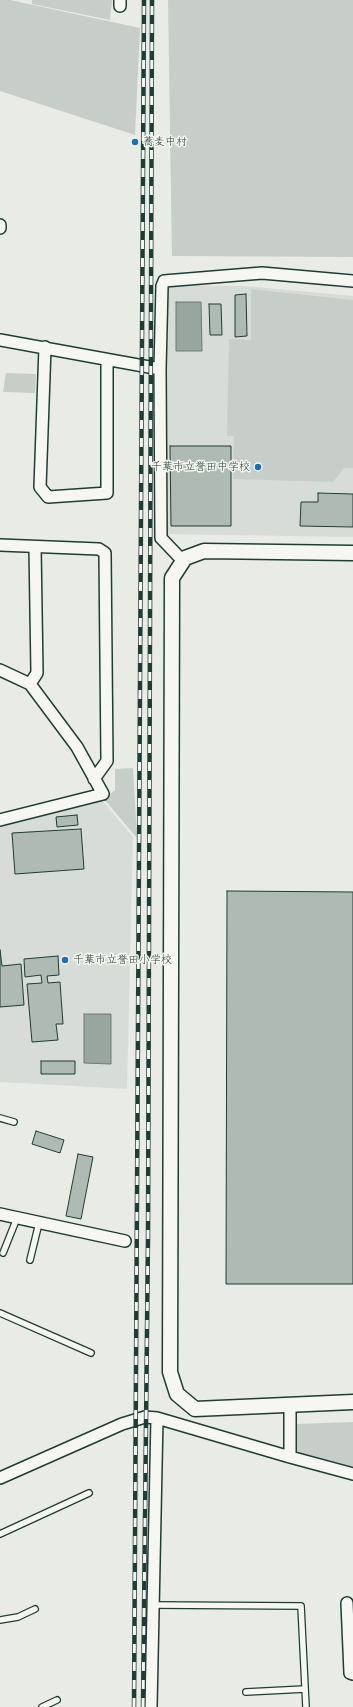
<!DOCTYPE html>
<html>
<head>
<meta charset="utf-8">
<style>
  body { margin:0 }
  canvas { display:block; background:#e9ebe7 }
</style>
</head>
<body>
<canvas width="353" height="1707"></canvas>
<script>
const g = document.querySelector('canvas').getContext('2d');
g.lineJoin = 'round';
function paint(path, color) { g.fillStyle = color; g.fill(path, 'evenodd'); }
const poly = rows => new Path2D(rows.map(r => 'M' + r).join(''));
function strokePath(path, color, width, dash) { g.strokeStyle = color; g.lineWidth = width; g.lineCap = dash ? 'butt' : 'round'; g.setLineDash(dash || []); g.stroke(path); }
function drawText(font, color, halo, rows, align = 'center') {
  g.font = font + ' "Playpen Sans","Klee One",sans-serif'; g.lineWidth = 3; g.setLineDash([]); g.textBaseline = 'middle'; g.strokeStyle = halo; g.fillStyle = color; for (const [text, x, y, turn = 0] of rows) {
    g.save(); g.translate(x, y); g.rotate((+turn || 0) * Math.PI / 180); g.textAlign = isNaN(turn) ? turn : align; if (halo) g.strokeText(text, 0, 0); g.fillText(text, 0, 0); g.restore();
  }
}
paint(poly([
  [170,285,245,286,353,296,353,537,163,534,165,292],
  [102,800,133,837,127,1089,0,1082,0,824]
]), '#d8dcd8');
paint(poly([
  [0,0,10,0,140,28,135,135,0,91],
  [32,0,112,0,110,20,32,4],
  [168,0,353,0,353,257,172,256],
  [251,289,353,300,353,468,344,468,333,482,233,479,234,436,227,436,229,339,251,340],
  [6,373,36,374,35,393,3,392],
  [133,768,137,838,104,799,115,790,115,769],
  [353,1422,353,1469,300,1456,296,1451,295,1424]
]), '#c7cec9');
const water = poly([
  [176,302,201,302,202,351,176,351,176,302],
  [84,1014,111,1014,111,1064,84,1063,84,1014]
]);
paint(water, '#99a6a0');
strokePath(water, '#687c75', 1);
const building = poly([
  [246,294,247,336,235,337,235,295,246,294],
  [209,304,221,304,222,335,210,335,209,304],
  [170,446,231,446,231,526,171,526,170,446],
  [318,493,353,494,353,527,300,526,301,502,318,502,318,493],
  [77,815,78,825,57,827,56,817,77,815],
  [81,829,84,869,15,874,12,833,81,829],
  [227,891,353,892,353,1284,226,1284,227,891],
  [0,950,2,966,21,964,24,1005,0,1007,0,950],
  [58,956,59,975,47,976,48,983,60,982,63,1024,56,1024,58,1040,32,1042,27,984,42,983,41,975,25,977,24,959,58,956],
  [41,1061,75,1061,75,1074,41,1074,41,1061],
  [36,1131,64,1140,60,1153,32,1144,36,1131],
  [78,1154,93,1157,81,1219,66,1216,78,1154]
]);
paint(building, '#b0bab5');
strokePath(building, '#1f3d34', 1);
const service = poly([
  [0,1118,14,1122],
  [3,1253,17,1218],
  [30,1260,39,1223],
  [0,1313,91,1353],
  [0,1534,89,1493],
  [153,1605,301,1606,306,1707],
  [0,1620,18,1617,35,1609],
  [246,1692,305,1689],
  [42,1707,57,1700]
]);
const minor = poly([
  [120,6,120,0],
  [0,225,0,228],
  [0,340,160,369],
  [45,347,40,487,48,497,107,493,107,361],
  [0,545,99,549,105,553,107,761,94,779],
  [183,561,161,538,160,369,162,286,164,281,262,273,353,281],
  [0,670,30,684,77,747,103,794,0,820],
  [30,684,37,673,35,547],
  [0,1214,125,1241],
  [290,1405,290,1457],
  [0,1478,122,1424,145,1417,157,1418,290,1457,353,1474],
  [347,1603,350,1673,353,1674],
  [151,1707,157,1418]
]);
const tertiary = poly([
  [353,553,204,551,185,558,172,578,170,1372,177,1394,195,1409,353,1402]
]);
strokePath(service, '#1f3d34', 8);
strokePath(minor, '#1f3d34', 14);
strokePath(tertiary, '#1f3d34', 17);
strokePath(service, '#f6f6f2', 5.5);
strokePath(minor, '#f6f6f2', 11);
strokePath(tertiary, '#f6f6f2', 14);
const rail = poly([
  [134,1707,144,0],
  [143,1707,148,1237,152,0]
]);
strokePath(rail, '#1f3d34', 4.5);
strokePath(rail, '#f6f6f2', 3, [9]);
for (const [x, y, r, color] of [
  [135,142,4,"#1f6fb2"],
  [258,467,4,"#1f6fb2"],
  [65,960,4,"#1f6fb2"]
]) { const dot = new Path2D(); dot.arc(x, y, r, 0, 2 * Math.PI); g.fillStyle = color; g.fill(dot); strokePath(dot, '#f6f6f2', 1.5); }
drawText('11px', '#1f3d34', '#f6f6f2', [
  ["蕎麦中村",143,142],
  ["千葉市立誉田中学校",250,467,"right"],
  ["千葉市立誉田小学校",73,960]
], 'left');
</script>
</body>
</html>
